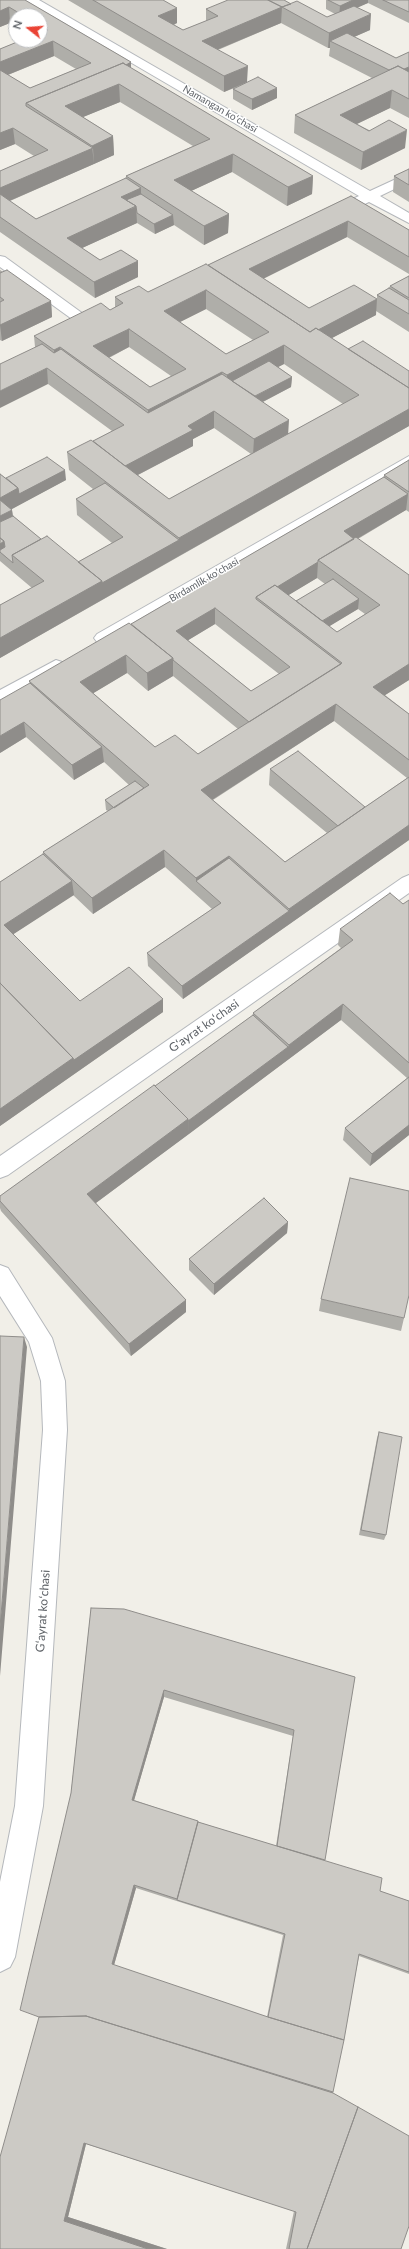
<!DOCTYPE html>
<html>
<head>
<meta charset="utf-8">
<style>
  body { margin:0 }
  #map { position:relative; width:409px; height:2249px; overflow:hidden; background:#f1efe8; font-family:Lato,sans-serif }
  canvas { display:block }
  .north { position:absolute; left:8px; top:8px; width:40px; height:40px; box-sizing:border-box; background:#fff; border:1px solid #bfc1c3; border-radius:50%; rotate:287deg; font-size:11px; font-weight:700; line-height:16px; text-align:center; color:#5f6368 }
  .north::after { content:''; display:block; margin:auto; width:14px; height:18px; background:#ea4335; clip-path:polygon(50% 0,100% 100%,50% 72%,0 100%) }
</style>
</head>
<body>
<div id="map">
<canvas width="409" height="2249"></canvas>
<div class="north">N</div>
</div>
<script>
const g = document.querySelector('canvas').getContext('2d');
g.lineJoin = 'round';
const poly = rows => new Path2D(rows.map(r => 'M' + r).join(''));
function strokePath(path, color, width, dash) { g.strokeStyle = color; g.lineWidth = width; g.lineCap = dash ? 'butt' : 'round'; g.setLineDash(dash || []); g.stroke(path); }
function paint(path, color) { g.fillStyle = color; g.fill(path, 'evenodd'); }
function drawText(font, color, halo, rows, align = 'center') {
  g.font = font + ' Lato,sans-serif'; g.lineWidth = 3; g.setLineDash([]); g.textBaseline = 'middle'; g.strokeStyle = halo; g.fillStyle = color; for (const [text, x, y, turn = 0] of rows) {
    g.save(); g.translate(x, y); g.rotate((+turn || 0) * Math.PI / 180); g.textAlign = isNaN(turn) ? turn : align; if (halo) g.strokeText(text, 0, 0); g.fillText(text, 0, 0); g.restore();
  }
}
const minor = poly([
  [24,0,39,0,370,191,409,173,409,182,380,196,409,213,409,223,369,202,339,216,329,216,327,213,329,210,359,196,24,0],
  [0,256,5,257,93,321,95,324,93,327,83,327,0,267,0,256],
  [409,456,409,468,109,642,103,644,97,642,94,638,97,634,409,456],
  [56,660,62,662,65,666,62,670,0,704,0,690,56,660],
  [409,875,409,893,8,1175,0,1178,0,1156,402,878,409,875],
  [0,1265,8,1268,52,1338,65,1381,67,1430,43,1806,15,1957,10,1967,0,1972,0,1882,15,1806,43,1430,41,1381,29,1342,0,1296,0,1265]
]);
strokePath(minor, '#b5b8bc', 2);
paint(minor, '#fff');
paint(poly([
  [0,0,25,0,131,62,131,68,313,176,312,194,287,206,232,172,191,191,229,214,228,233,204,245,174,225,155,234,137,223,82,248,100,260,121,250,138,261,138,277,95,298,0,232,0,171,34,156,15,144,0,150,0,49,22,40,40,40,40,16,16,16,16,26,10,23,0,27],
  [54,56,76,69,30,88,8,75],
  [120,102,193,146,126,176,126,178,36,219,10,201,114,155,113,136,83,117],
  [68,0,163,0,177,23,174,25,183,30,206,21,206,9,291,4,327,17,335,14,326,9,326,0,409,0,409,23,368,3,357,7,370,30,354,37,396,58,409,52,409,118,390,108,357,124,405,148,361,170,294,133,295,115,372,78,329,56,330,48,328,48,281,23,218,50,247,82,277,98,252,110,233,99,233,89,242,85,224,92],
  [409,169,409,202,393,192,394,176],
  [351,196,409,230,409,274,347,237,263,278,309,308,377,299,377,295,389,288,390,286,409,276,409,332,376,311,376,315,332,338,348,349,409,371,409,426,0,658,0,605,32,588,0,561,0,474,6,478,66,480,11,509,12,510,13,516,41,539,78,562,112,543,77,515,76,499,93,489,69,470,67,452,93,441,112,431,48,384,35,347,34,336,110,310,115,307,115,297,148,292,208,265],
  [206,309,253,340,226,354,180,322],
  [129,347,171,376,150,387,109,358],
  [284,364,343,404,288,434,263,402,291,387,292,377,278,367],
  [214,428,251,454,169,499,138,475,193,446,193,439],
  [0,270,51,301,52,317,2,341,0,340],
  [409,460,409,512,406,510,358,539,409,575,409,680,385,695,409,714,409,840,183,999,148,966,147,953,212,909,165,867,93,914,73,895,13,934,80,1001,163,999,163,1012,0,1126,0,882,43,854,43,852,108,811,106,810,105,800,129,785,104,762,74,780,26,737,0,753,30,683,29,681,131,624,384,477,384,475],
  [317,578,325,584,296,601,288,595],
  [358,609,365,614,337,632,329,626],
  [215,624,234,639,279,674,251,691,188,640],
  [127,673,148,691,173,676,238,729,198,754,155,747,93,693],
  [334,721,407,778,365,807,270,769,269,785,327,833,285,862,213,800],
  [409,900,409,1135,370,1166,343,1140,345,1128,407,1078,341,1020,96,1203,186,1300,186,1312,131,1356,1,1211,0,1208,0,1196,155,1086,253,1015,253,1013,341,948,338,945,340,929,403,904],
  [288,1222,287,1233,214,1295,189,1270,189,1259],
  [321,1299,404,1318,401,1331,319,1311],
  [379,1432,386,1535,384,1540,359,1535,377,1438],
  [91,1608,355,1677,324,1861,380,1891,409,1901,409,1974,359,1956,333,2092,401,2249,286,2249,294,2211,86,2144,68,2217,167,2249,0,2249,39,2017,71,1793],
  [164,1697,293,1736,276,1846,198,1822,134,1800],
  [136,1888,283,1935,267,2017,114,1965]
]), '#afaea9');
paint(poly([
  [353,0,368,0,368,3,339,16,340,6],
  [9,7,10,23,0,27,0,11],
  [282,7,281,23,202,56,202,41],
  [177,8,177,23,158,31,158,16],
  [371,14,370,30,338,44,330,41,330,48,328,48,329,33],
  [53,41,54,56,0,78,0,62],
  [131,62,131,78,28,105],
  [248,66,247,82,224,92,224,76],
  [409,67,409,82,401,70],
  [119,84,120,102,66,124,65,106],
  [277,88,277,98,252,110,252,99],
  [392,90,390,108,338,133,340,115],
  [13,128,15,144,0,150,0,133],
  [407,130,405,148,361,170,363,152],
  [113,136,114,155,94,164,92,146],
  [93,148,94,164,0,205,0,188],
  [233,154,232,172,174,199,174,180],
  [313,176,312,194,287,206,288,187],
  [141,188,141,204,131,209,121,197],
  [136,206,137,223,69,254,67,238],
  [229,214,228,233,204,245,204,226],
  [173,215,174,225,155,234,154,224],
  [348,221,347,237,249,286,249,269],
  [138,261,138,277,95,298,94,282],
  [206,290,206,309,164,330,164,311],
  [377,299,376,315,309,350,310,334],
  [51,301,52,317,2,341,0,325],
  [129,329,129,347,94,365,93,346],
  [284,345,284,364,235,389,227,383,227,375],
  [60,347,62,365,55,369,54,350],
  [47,368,48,384,0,408,0,391],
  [222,372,222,390,148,429,148,410],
  [292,377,291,387,249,409,250,399],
  [409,409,409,426,179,556,179,538],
  [214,411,214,428,193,439,193,446,124,482,124,466,188,426],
  [289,420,288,436,253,455,254,439],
  [65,470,66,480,1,515,0,509,0,498,18,488],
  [408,494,406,510,343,547,344,531],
  [12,510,14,526,0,533,0,516],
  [179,540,179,556,0,658,0,638,102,581],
  [4,541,6,557,0,552,0,544],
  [318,562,317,578,269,607,258,598],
  [359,599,358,609,315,635,316,625],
  [215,608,215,624,177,647,176,631],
  [126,655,127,673,82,700,80,682],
  [173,658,173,676,148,691,147,673],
  [409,664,409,680,371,704,373,687],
  [336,704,334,721,201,807,201,790],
  [24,722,26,737,0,753,0,736],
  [102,747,104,762,74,780,72,765],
  [409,825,409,840,183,999,182,986,289,911,289,909],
  [164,850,165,867,93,914,92,898],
  [229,856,228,873,196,881,196,895,196,878],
  [72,881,74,895,6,939,4,925],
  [163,999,163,1012,0,1126,0,1109,73,1058],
  [343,1004,341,1020,189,1134,188,1121,288,1047,289,1045],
  [188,1119,189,1134,89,1208,87,1194],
  [409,1125,409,1135,370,1166,372,1154],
  [288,1222,287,1233,214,1295,214,1284],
  [186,1300,186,1312,131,1356,129,1344],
  [24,1337,27,1347,0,1676,0,1627],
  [164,1690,164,1697,133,1804,132,1800],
  [134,1885,136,1888,114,1965,112,1964],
  [87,2140,68,2217,167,2249,148,2249,64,2221,84,2143]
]), '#8f8d8a');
const building = poly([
  [0,0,25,0,131,62,126,65,123,63,26,103,26,106,93,148,0,188,0,171,48,150,13,128,0,133,0,70,30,88,91,63,53,41,0,62,0,49,22,40,40,40,40,33,48,30,40,26,40,16,24,16,9,7,0,11,0,0],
  [93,0,163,0,177,8,158,16,183,30,218,16,206,9,228,0,268,0,282,7,297,1,327,17,354,6,371,14,329,33,282,7,202,41,248,66,224,76,93,0],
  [268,0,284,0,291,4,282,7,268,0],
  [328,0,353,0,340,6,328,0],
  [383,0,409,0,409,12,383,0],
  [347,33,396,58,409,52,409,67,404,69,398,66,389,70,330,41,347,33],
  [123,63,313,176,288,187,233,154,174,180,229,214,204,226,126,176,210,139,119,84,65,106,113,136,92,146,26,103,123,63],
  [398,66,409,72,409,99,392,90,340,115,369,131,389,120,407,130,363,152,295,115,398,66],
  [258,77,277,88,252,99,233,89,258,77],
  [409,169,409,185,394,176,409,169],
  [126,178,141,188,121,197,136,206,67,238,100,260,121,250,138,261,94,282,0,217,0,194,36,219,126,178],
  [141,194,173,215,154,224,137,213,136,206,126,200,141,194],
  [351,196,409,230,409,257,348,221,249,269,309,308,354,285,377,299,318,330,316,328,310,332,208,265,351,196],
  [206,264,310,332,316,328,409,388,409,409,179,538,67,452,91,440,169,499,359,395,284,345,227,375,222,372,148,410,60,347,54,350,34,336,101,303,110,310,123,303,115,297,139,286,148,292,206,264],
  [206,290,269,332,226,354,164,311,206,290],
  [129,329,186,369,150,387,93,346,129,329],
  [7,270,51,301,0,325,0,302,4,300,0,297,0,273,7,270],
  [409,276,409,298,390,286,409,276],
  [389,288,409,300,409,314,377,295,389,288],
  [363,341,409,371,409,388,348,349,363,341],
  [42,344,54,353,61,349,148,413,222,374,289,420,254,439,214,411,188,426,193,430,125,466,93,441,124,425,47,368,0,391,0,364,42,344],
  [269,361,292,377,255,396,232,381,269,361],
  [47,457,65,470,19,494,18,488,6,478,47,457],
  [409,460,409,492,384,475,409,460],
  [0,474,18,488,0,498,0,474],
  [384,477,408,494,344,531,354,539,318,560,318,562,277,587,275,585,256,597,256,599,341,664,249,722,173,660,173,658,131,624,384,477],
  [215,608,234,623,290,667,251,691,176,631,215,608],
  [105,483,179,540,102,583,102,581,78,562,123,537,76,499,105,483],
  [0,500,12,510,0,516,0,500],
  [13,516,41,539,12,555,13,563,0,552,0,550,5,547,4,541,0,538,0,522,13,516],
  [47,536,102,581,0,638,0,605,44,581,12,555,47,536],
  [356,537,409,575,409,664,373,687,409,714,409,760,336,704,201,790,285,862,409,777,409,825,289,909,229,856,196,878,164,850,92,898,43,852,149,785,29,681,129,623,173,658,147,673,126,655,80,682,155,747,175,735,198,754,342,663,256,597,275,585,337,632,380,605,318,560,356,537],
  [0,538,4,541,0,544,0,538],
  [333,579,359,599,322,621,296,601,333,579],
  [30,683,102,747,72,765,24,722,0,736,0,700,30,683],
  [298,751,365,807,338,826,270,769,298,751],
  [135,781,144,788,114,808,105,800,135,781],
  [43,854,72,881,4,925,80,1001,129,967,163,999,74,1060,73,1058,0,983,0,882,43,854],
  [229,858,289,911,182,986,147,953,221,903,196,881,229,858],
  [390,893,403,904,409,900,409,1063,343,1004,289,1045,253,1013,353,940,340,929,390,893],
  [0,983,73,1058,0,1109,0,983],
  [253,1015,288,1047,188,1121,188,1119,155,1086,253,1015],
  [409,1077,409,1125,372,1154,345,1128,409,1077],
  [154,1085,188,1119,87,1194,186,1300,129,1344,0,1201,0,1196,154,1085],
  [350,1178,409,1191,409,1295,404,1318,321,1299,350,1178],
  [264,1198,288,1222,214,1284,189,1259,264,1198],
  [0,1336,24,1337,0,1627,0,1336],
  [379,1432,402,1437,386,1535,361,1530,379,1432],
  [91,1608,124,1609,355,1677,325,1860,277,1846,294,1730,164,1690,132,1800,198,1821,177,1899,134,1885,112,1964,268,2017,344,2040,333,2092,86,2016,39,2017,20,2010,71,1793,91,1608],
  [198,1822,382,1878,380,1891,409,1901,409,1972,359,1954,344,2040,268,2017,285,1934,177,1900,198,1822],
  [86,2016,333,2093,358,2107,307,2249,289,2249,296,2212,84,2143,64,2221,148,2249,0,2249,0,2157,39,2017,86,2016],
  [358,2107,409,2136,409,2226,401,2249,307,2249,358,2107]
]);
paint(building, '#cccac5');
strokePath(building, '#8f8d8a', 1);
drawText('10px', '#5f6368', '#fff', [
  ["Namangan koʻchasi",220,109,30],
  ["Birdamlik koʻchasi",204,580,-30]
]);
drawText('12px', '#5f6368', '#fff', [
  ["Gʻayrat koʻchasi",204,1026,-35],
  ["Gʻayrat koʻchasi",43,1611,-86]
]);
</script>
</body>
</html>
